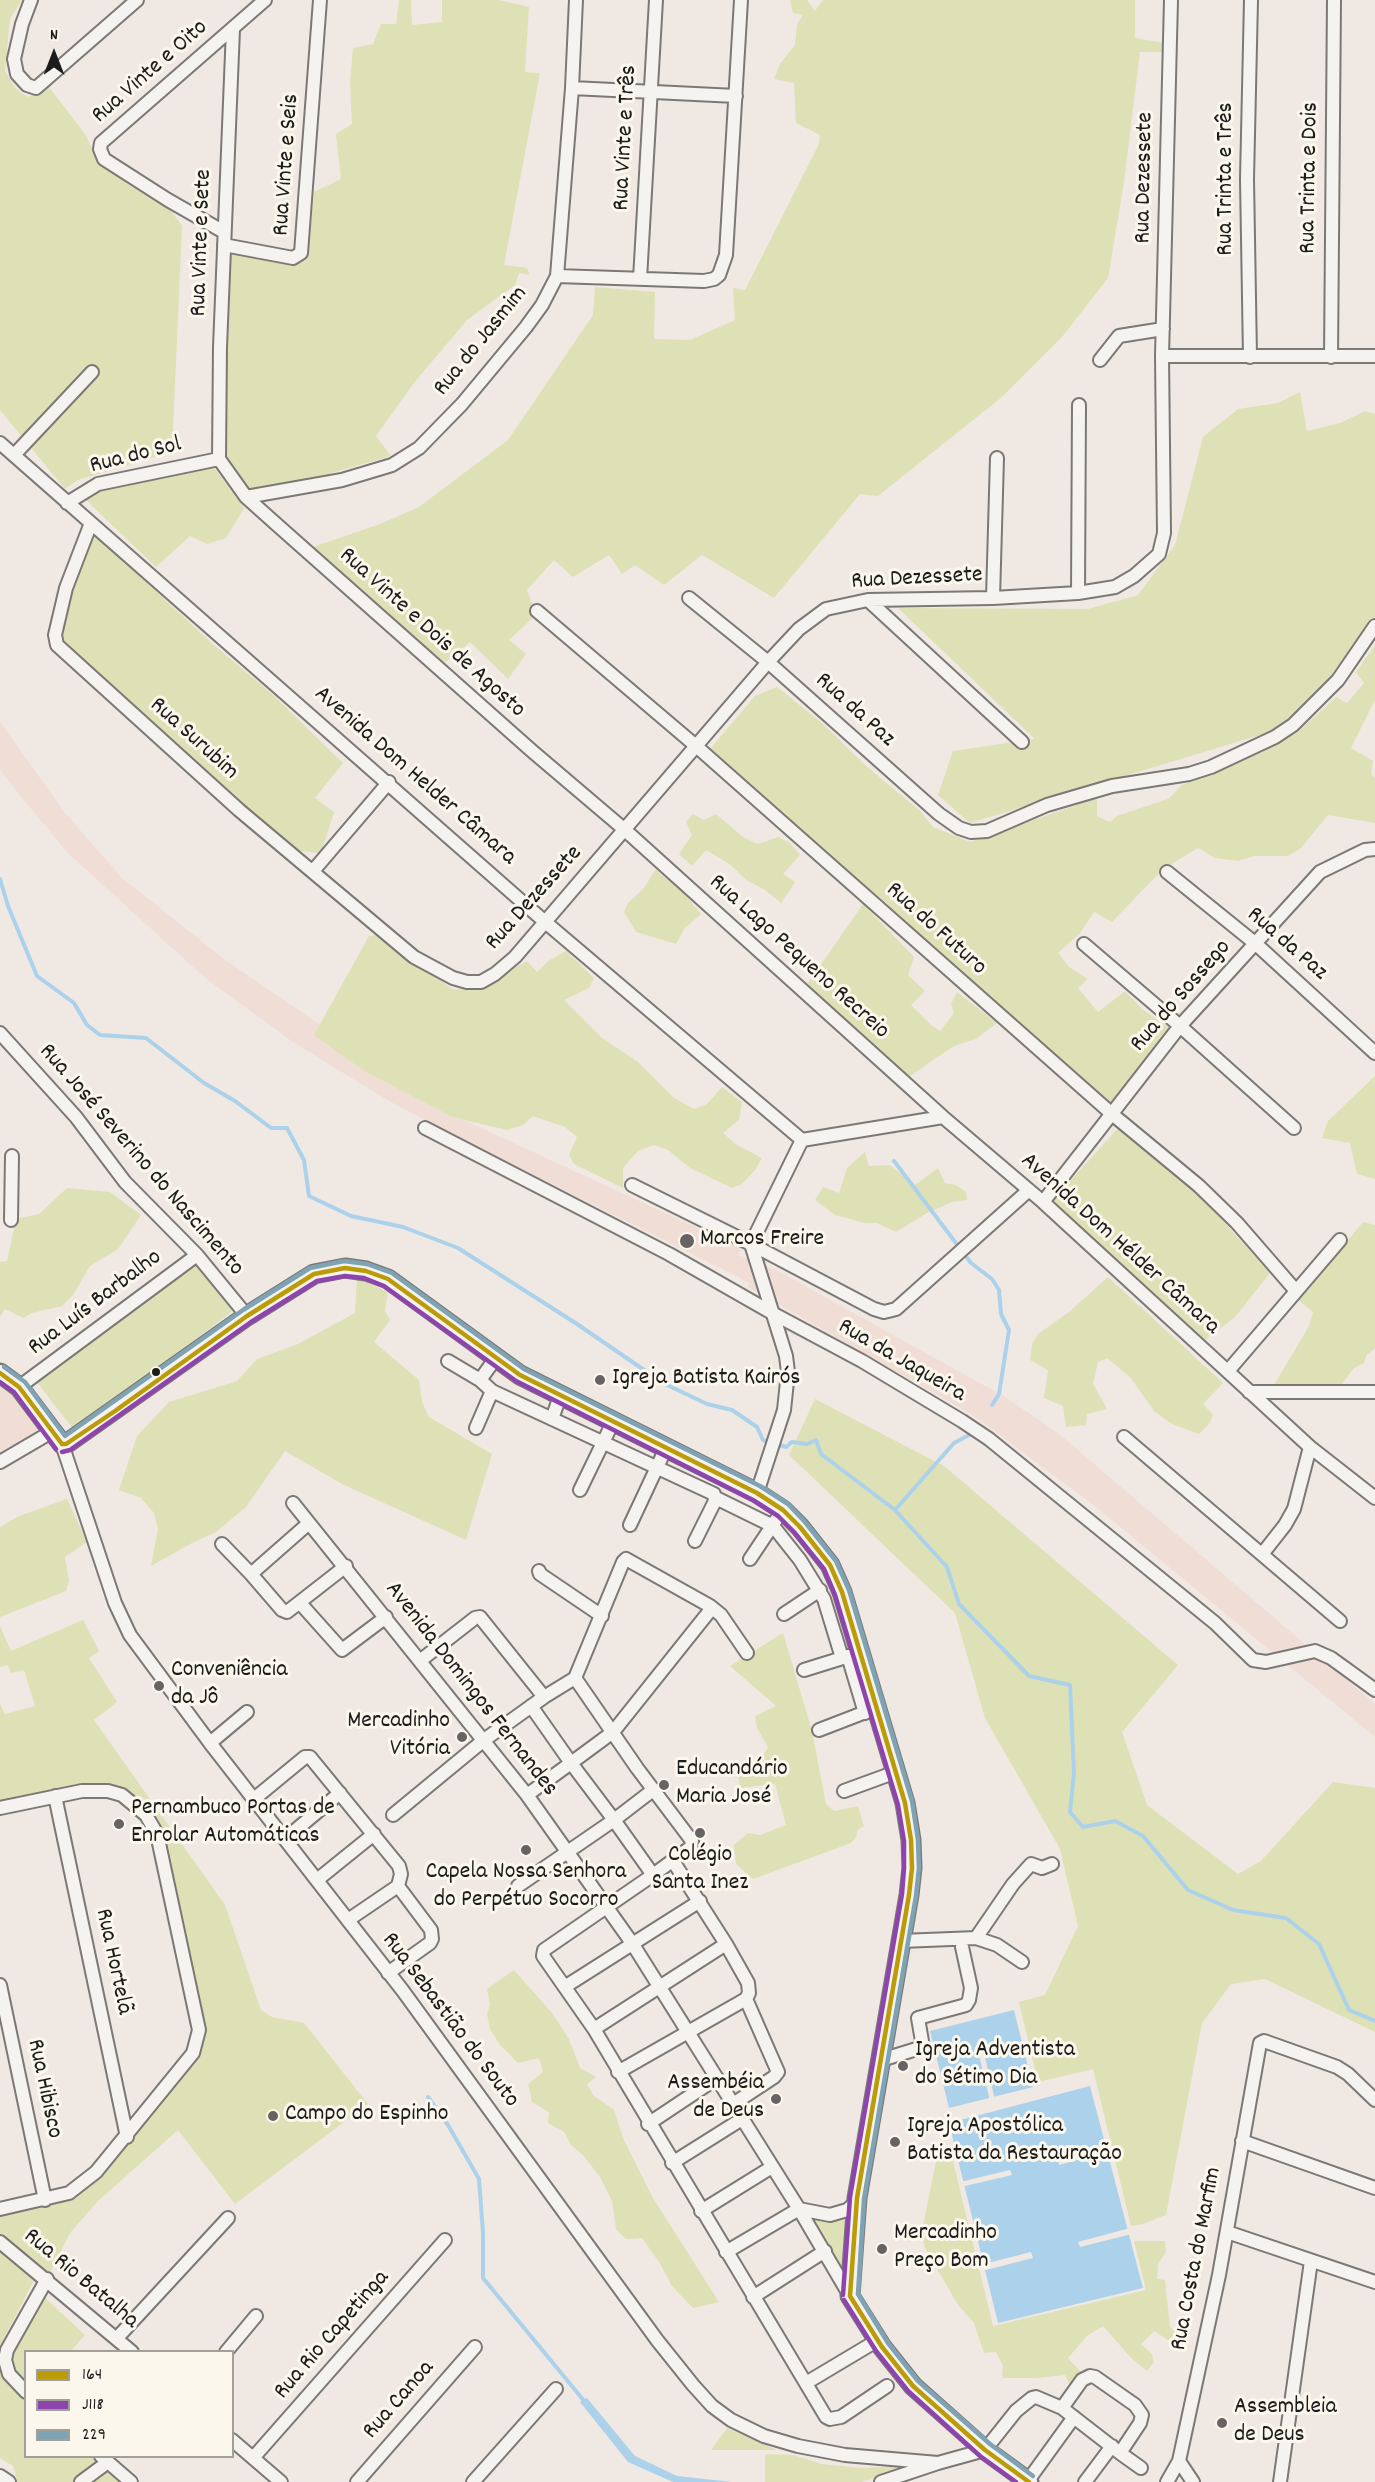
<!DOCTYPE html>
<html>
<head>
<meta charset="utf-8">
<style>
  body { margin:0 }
  #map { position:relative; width:1375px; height:2482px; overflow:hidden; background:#f0e8e3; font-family:Dekko,sans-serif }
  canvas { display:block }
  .legend { position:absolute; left:24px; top:2350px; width:210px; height:108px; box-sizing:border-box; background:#fbf7ec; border:2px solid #a29f99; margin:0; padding:8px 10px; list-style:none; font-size:18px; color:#1c1c1c }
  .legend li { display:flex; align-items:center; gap:12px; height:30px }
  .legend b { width:30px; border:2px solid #a29f99 }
  .north { position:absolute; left:24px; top:24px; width:60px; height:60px; -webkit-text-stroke:4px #fbf7ec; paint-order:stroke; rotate:0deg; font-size:16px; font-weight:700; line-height:24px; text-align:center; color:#1c1c1c }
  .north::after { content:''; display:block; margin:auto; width:21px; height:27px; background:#1c1c1c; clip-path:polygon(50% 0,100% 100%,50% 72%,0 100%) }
</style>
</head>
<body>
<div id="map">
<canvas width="1375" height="2482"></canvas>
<ul class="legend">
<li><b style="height:8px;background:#bb9c08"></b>164</li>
<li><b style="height:8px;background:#8e44ad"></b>J118</li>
<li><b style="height:8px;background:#7ea3b5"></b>229</li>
</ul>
<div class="north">N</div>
</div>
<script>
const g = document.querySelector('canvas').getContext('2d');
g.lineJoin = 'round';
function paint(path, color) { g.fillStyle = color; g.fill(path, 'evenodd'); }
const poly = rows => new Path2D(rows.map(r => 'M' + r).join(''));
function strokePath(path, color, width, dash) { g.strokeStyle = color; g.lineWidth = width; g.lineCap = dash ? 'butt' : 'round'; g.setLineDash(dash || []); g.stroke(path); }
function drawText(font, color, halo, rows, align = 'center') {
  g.font = font + ' Dekko,sans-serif'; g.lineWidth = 6; g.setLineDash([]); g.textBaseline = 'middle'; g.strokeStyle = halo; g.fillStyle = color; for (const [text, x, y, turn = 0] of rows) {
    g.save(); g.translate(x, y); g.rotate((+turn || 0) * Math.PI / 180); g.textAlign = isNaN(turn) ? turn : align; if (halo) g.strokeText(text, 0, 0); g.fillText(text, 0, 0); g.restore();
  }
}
paint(poly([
  [0,722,65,813,122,878,224,959,320,1025,315,1035,364,1071,452,1117,466,1121,741,1248,738,1255,776,1270,1005,1397,1058,1433,1375,1704,1375,1737,1095,1506,973,1415,748,1287,750,1283,440,1128,389,1101,293,1042,204,977,68,853,23,799,0,770],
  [0,1385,31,1409,46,1431,0,1459]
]), '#f0ddd5');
paint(poly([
  [0,0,22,0,10,19,5,71,15,88,28,97,49,87,85,134,97,159,130,186,170,209,182,226,172,452,78,480,65,489,0,410],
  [399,0,411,0,412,25,442,22,442,0,499,0,529,7,525,72,540,73,504,265,527,268,530,275,519,273,515,285,467,320,413,384,376,436,391,456,297,483,249,489,226,459,228,248,294,261,305,261,308,251,314,192,341,179,336,134,352,124,350,83,353,48,373,44,381,24,396,24],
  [790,0,807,0,815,11,823,0,1135,0,1135,38,1164,43,1162,52,1140,52,1124,182,1108,278,1062,337,1002,397,878,496,860,494,774,598,702,555,664,585,635,565,622,574,609,555,573,577,554,560,527,590,536,615,509,640,526,654,508,679,470,642,443,664,313,547,380,524,419,507,508,440,593,315,595,287,655,292,654,339,690,340,735,320,733,288,745,290,819,144,820,135,796,123,794,83,774,79,780,64,795,45,797,24,803,15,793,13],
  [1300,392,1307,431,1340,423,1365,411,1375,414,1375,623,1293,725,970,823,938,795,953,751,1035,739,898,608,1088,609,1138,595,1175,545,1203,437,1238,409,1278,403],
  [213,466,244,508,226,538,207,544,190,536,156,567,85,499,107,488],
  [92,532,215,646,271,693,343,763,315,798,334,812,321,853,288,850,61,641,60,614],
  [1375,645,1375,700,1351,748,1373,761,1371,775,1375,777,1375,823,1328,815,1301,848,1288,856,1254,856,1239,861,1215,858,1198,848,1163,869,1112,922,1094,912,1080,933,1058,953,1069,967,1088,979,1078,988,1098,1012,1125,991,1142,1009,1175,1032,1112,1105,939,954,885,902,812,842,710,749,755,696,777,687,822,723,865,765,920,811,933,827,970,842,1097,798,1097,816,1110,822,1117,816,1168,799,1182,785,1262,752,1298,732,1336,697,1347,703,1364,683,1356,672],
  [693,814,704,820,716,814,743,837,758,844,778,837,790,843,800,855,783,874,795,882,781,903,765,890,746,880,731,865,706,850,692,866,679,854,692,835,686,822],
  [656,869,661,875,680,888,701,914,684,929,676,944,636,932,624,912,628,903,644,888],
  [863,904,914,957,908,975,925,991,911,1005,931,1025,940,1031,954,1013,951,1004,957,992,997,1023,976,1039,954,1046,939,1056,903,1081,844,1018,806,986],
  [379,935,402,955,453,989,475,990,527,961,537,972,548,961,566,951,594,978,589,988,564,1000,602,1038,638,1062,674,1098,694,1109,707,1104,722,1087,742,1102,739,1120,723,1133,737,1145,762,1158,755,1170,742,1184,732,1188,690,1168,668,1150,654,1145,638,1151,623,1168,623,1188,574,1164,569,1155,577,1137,565,1127,533,1116,523,1125,507,1130,452,1117,364,1071,314,1035,369,936],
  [1375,1076,1375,1179,1357,1174,1350,1143,1322,1138,1328,1121],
  [1120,1126,1204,1200,1270,1273,1235,1317,1204,1341,1052,1201],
  [865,1152,869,1166,890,1165,915,1185,938,1168,945,1183,956,1185,966,1192,967,1200,952,1202,927,1213,896,1232,877,1223,865,1223,835,1215,815,1200,823,1187,839,1193,847,1168],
  [67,1188,110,1192,141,1215,118,1249,90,1266,73,1295,62,1306,32,1313,23,1318,5,1309,0,1317,0,1262,7,1261,16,1219,39,1214],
  [1363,1222,1375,1225,1375,1348,1366,1356,1364,1363,1354,1368,1341,1385,1274,1385,1309,1326,1313,1312,1298,1300],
  [196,1262,233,1311,74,1430,36,1381],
  [1108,1277,1223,1383,1203,1404,1213,1415,1210,1423,1199,1434,1172,1424,1154,1411,1130,1377,1107,1358,1098,1362,1093,1384,1107,1409,1087,1414,1086,1425,1066,1427,1063,1406,1044,1398,1048,1370,1030,1360,1032,1344,1038,1334,1069,1312],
  [357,1278,388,1292,385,1311,390,1320,374,1342,419,1380,422,1402,429,1417,492,1454,466,1540,342,1484,285,1451,246,1507,216,1532,192,1543,151,1566,158,1529,154,1513,141,1498,119,1490,137,1436,169,1402,237,1381,257,1359,298,1344,355,1313],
  [815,1399,944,1466,1178,1665,1122,1732,1147,1805,1238,1874,1261,1861,1333,1782,1375,1788,1375,2032,1265,1979,1231,1984,1202,2023,1166,2215,1143,2224,1131,2226,1093,2069,1038,2082,1019,2002,1045,1995,1078,1926,1060,1849,985,1718,955,1613,789,1455],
  [67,1499,87,1542,65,1557,69,1581,66,1591,0,1617,0,1527,17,1517],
  [83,1620,99,1651,89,1658,117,1702,94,1720,225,1905,261,2010,272,2017,304,2023,368,2104,235,2204,178,2130,98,2201,70,2233,47,2279,0,2242,0,2209,81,2186,198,2041,157,1834,146,1815,108,1791,0,1808,0,1704,5,1714,35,1706,24,1670,11,1673,8,1665,0,1667,0,1626,11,1651],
  [783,1633,812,1731,826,1804,834,1811,858,1806,864,1826,858,1830,856,1837,851,1843,753,1879,736,1864,734,1845,748,1833,760,1835,786,1825,775,1784,740,1788,738,1772,762,1758,768,1747,757,1728,755,1716,776,1706,730,1666],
  [514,1970,552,2013,569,2039,580,2068,596,2077,587,2084,593,2095,614,2110,623,2138,653,2198,719,2302,693,2308,672,2286,659,2262,642,2238,626,2239,616,2229,612,2201,600,2177,583,2155,571,2145,564,2132,548,2123,549,2112,532,2102,528,2084,543,2072,539,2058,518,2063,500,2045,490,2029,487,2014,490,2005,487,1989],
  [950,2149,993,2326,1146,2290,1134,2241,1165,2241,1166,2252,1158,2264,1157,2279,1165,2280,1170,2327,1177,2334,1168,2340,1154,2331,1141,2344,1152,2354,1154,2362,1147,2371,1132,2359,1103,2326,1087,2336,1068,2358,1083,2374,1071,2387,1065,2375,1037,2378,1002,2378,1003,2366,996,2352,984,2353,974,2323,958,2305,924,2246,923,2226,937,2156],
  [806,2214,831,2221,848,2215,847,2274,843,2273],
  [0,2252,34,2280,0,2346],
  [39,2292,85,2335,71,2351,26,2352,26,2456,97,2457,103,2462,76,2482,17,2482,13,2466,0,2458,0,2361,5,2360],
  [727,2428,777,2450,711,2450],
  [765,2454,793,2455,822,2464,863,2468,921,2465,861,2482,765,2482],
  [108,2462,131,2482,81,2482]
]), '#dee1b5');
paint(poly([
  [1014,2010,1033,2087,949,2108,930,2031],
  [1090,2086,1143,2288,998,2323,949,2123],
  [587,2398,635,2456,677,2476,732,2482,673,2482,628,2462,580,2402]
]), '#acd2eb');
paint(poly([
  [982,2050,986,2055,985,2058,995,2100,990,2101,980,2059,977,2054],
  [1106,2147,1107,2152,1059,2165,1058,2160],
  [1010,2170,1012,2175,961,2187,960,2182],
  [1130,2228,1132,2234,1080,2247,1078,2242],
  [1031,2252,1033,2258,982,2271,980,2265]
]), '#f0e8e3');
strokePath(poly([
  [0,879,8,906,37,976,74,1003,87,1025,100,1035,146,1038,204,1083,235,1101,271,1128,287,1128,304,1160,309,1196,351,1216,403,1227,458,1248,577,1324,663,1383,707,1404,732,1410,757,1427,763,1440,786,1447,792,1442,807,1444,816,1440,821,1454,895,1510,947,1567,959,1604,1029,1676,1070,1685,1074,1773,1070,1812,1083,1827,1115,1821,1143,1836,1188,1890,1233,1910,1286,1918,1319,1944,1349,2010,1375,2021],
  [894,1161,971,1263,992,1279,999,1290,1001,1314,1009,1330,999,1394,992,1405],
  [895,1510,954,1443,971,1434],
  [428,2097,448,2125,479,2179,483,2233,483,2278,585,2402]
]), '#acd2eb', 4);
const street = poly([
  [31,0,22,24,14,59,17,74,27,85,36,88,137,0],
  [572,88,736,96],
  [224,232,168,200,104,159,100,149,101,143,265,0],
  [224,245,293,258,301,253,320,0],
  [557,276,704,281,714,279,719,275,726,255,741,0],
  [640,279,656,0],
  [1162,356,1375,356],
  [1250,357,1247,179,1251,0],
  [1331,357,1334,0],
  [1100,360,1119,336,1163,329],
  [0,443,544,921,802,1140],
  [14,455,92,372],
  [219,459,246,497,275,523,532,751,625,830,943,1117],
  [219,459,220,347,233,29],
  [246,497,342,480,392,465,419,448,462,404,526,327,542,305,557,276,572,88,576,0],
  [67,503,98,484,219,459],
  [91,523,66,588,55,635,57,645,239,810,414,957,453,978,467,982,481,982,495,974,515,957,768,662,799,629,826,609,868,600,993,598,1078,593,1115,587,1134,576,1159,554,1164,533,1162,356,1171,0],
  [1078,593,1079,405],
  [689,598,768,662,939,814,959,828,971,832,987,831,1047,805,1112,786,1189,774,1211,767,1275,737,1293,725,1338,680,1375,626],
  [993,598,997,458],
  [868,600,1022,742],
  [537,611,696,746,1112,1114,1199,1186,1237,1223,1296,1291],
  [313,871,389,782],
  [1167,872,1256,944,1375,1053],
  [1084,944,1180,1026,1294,1128],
  [0,1033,76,1117,125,1182,197,1255,247,1316],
  [425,1128,669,1254,774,1314,862,1361,962,1421,989,1439,1215,1623,1253,1660,1266,1662,1315,1651,1331,1658,1375,1690],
  [802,1140,943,1117,1043,1202,1310,1447,1375,1498],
  [632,1185,751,1244,874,1309,884,1312,896,1309,1029,1190],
  [1043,1202,1180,1026,1320,872,1365,850,1375,849],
  [11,1220,12,1156],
  [751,1244,786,1356,788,1372,784,1410,757,1493],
  [751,1244,802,1140],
  [448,1361,480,1380],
  [1228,1371,1340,1240],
  [19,1387,197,1255],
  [492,1391,714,1494,715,1501,695,1541],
  [1249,1392,1375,1392],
  [552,1419,560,1396],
  [476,1428,492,1391,480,1380,495,1359],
  [1124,1437,1340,1621],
  [62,1444,115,1603,130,1635,210,1743,403,1991,657,2340,693,2385,712,2406,731,2420,764,2436,798,2446,845,2455,938,2463],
  [0,1462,53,1431],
  [580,1490,613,1422],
  [716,1498,773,1526,800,1560,824,1599,842,1658],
  [293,1503,527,1795,632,1943,799,2209,850,2296],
  [309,1523,251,1574,282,1610,287,1612,346,1566],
  [630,1525,666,1448],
  [222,1544,251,1574],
  [1263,1553,1285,1525,1294,1509,1310,1447],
  [750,1559,776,1520],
  [539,1571,540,1574,602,1616],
  [300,1603,342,1650,386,1617],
  [784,1614,820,1590],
  [848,1656,865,1713],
  [421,1660,475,1618,480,1617,544,1697],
  [804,1670,849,1656],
  [575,1678,637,1768,692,1841,691,1847,653,1875],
  [531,1706,571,1763,613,1732,712,1608],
  [819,1730,876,1708],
  [210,1743,247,1712],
  [844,1791,896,1772],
  [527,1795,571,1763,614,1820,653,1790],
  [55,1796,127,2137],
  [254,1799,305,1757,310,1757,399,1866,401,1874,398,1886],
  [0,1808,82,1791,108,1791,122,1795,146,1815,157,1834,199,2030,193,2053,96,2172,69,2193,0,2209],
  [393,1815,484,1740,544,1697,575,1678,623,1562,626,1559,710,1606,721,1615,747,1653],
  [286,1838,340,1793],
  [317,1880,374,1834],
  [518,1886,614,1820,653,1875,544,1950,543,1956,594,2029,826,2417,830,2419,841,2417,887,2386],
  [348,1920,398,1886],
  [976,1938,1013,1884,1031,1864,1042,1868,1052,1864],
  [901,1941,976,1938,997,1945,1022,1962],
  [388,1973,430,1943,432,1939,431,1930,398,1886],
  [0,1985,45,2200],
  [566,1986,700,1901],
  [594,2029,726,1944],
  [881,2060,923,2047,918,2018,966,2005,969,2000,971,1988,962,1947],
  [618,2072,746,1999,749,1993,748,1983,726,1944,673,1861],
  [733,2104,774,2077,778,2072,746,1999],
  [648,2124,717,2078],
  [1242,2141,1375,2188],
  [672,2163,742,2119],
  [701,2211,772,2167],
  [1227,2232,1375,2282],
  [0,2242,132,2352],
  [726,2252,799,2209,830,2215,847,2210,854,2204,857,2199],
  [753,2297,825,2251],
  [117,2338,228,2218],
  [226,2352,256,2316],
  [806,2383,878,2340],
  [26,2392,9,2374,5,2360,7,2350,47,2279],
  [232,2440,281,2482],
  [1120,2453,1141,2468],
  [101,2456,131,2482],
  [253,2458,445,2240],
  [1179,2461,1193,2482],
  [0,2476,9,2482],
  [81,2482,108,2462],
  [357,2482,475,2347],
  [473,2482,556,2389],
  [881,2482,938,2463,985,2450,1016,2411,1032,2398,1036,2397,1062,2408,1120,2453,1140,2423,1142,2415,1135,2405,1095,2377,1090,2376,1082,2380,1062,2408],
  [1027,2482,1074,2417],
  [1085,2482,1112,2446],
  [1167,2482,1179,2461,1219,2275,1260,2043,1264,2041,1337,2067,1348,2074,1375,2100],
  [1280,2482,1311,2261]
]);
const secondary = poly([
  [0,1373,19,1387,62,1444,66,1444,247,1316,314,1274,345,1268,366,1271,388,1279,520,1375,757,1493,783,1510,800,1527,830,1565,842,1592,905,1803,911,1840,912,1868,909,1895,857,2198,850,2296,882,2347,913,2386,985,2450,1029,2482]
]);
strokePath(street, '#7b7876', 16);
strokePath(secondary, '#7b7876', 21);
strokePath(street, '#f5f3ef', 12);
strokePath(secondary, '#f5f3ef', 16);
strokePath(poly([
  [0,1373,19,1387,62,1444],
  [62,1444,66,1444,115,1411,247,1316,314,1274,345,1268,366,1271,388,1279,520,1375,757,1493,783,1510,800,1527,830,1565,842,1592,905,1803,911,1840,912,1868,909,1895,857,2198,850,2296],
  [850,2296,882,2347,913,2386,985,2450,1029,2482]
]), '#bb9c08', 4.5);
strokePath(poly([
  [0,1382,14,1392,56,1449],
  [62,1452,70,1450,251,1322,317,1281,345,1276,364,1278,384,1286,516,1381,753,1500,778,1516,794,1532,824,1569,835,1595,898,1805,904,1841,904,1868,902,1894,850,2197,843,2295],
  [844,2300,876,2351,908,2391,980,2456,1016,2482]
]), '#8e44ad', 4.5);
strokePath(poly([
  [4,1367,25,1382,65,1436,243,1310,310,1268,344,1261,367,1264,392,1273,524,1369,760,1486,788,1504,805,1522,836,1561,849,1590,912,1801,918,1840,919,1868,916,1896,864,2199,858,2294,888,2343,918,2381,990,2444,1033,2476]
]), '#7ea3b5', 4.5);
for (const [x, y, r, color] of [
  [687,1241,8,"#666362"],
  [156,1372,5,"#1c1c1c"],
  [600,1380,6,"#666362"],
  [159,1686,6,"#666362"],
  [462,1737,6,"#666362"],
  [664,1785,6,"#666362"],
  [119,1824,6,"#666362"],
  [700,1833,6,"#666362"],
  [526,1850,6,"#666362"],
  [903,2066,6,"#666362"],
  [776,2099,6,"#666362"],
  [273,2116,6,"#666362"],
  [895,2142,6,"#666362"],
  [882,2249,6,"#666362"],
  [1222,2423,6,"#666362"]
]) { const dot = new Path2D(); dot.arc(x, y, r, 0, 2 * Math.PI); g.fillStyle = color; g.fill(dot); strokePath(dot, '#fbf7ec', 2); }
drawText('24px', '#1c1c1c', '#fbf7ec', [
  ["Rua Vinte e Oito",151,73,-41],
  ["Rua Vinte e Três",627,138,-87],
  ["Rua Vinte e Seis",288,165,-86],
  ["Rua Dezessete",1146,178,-89],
  ["Rua Trinta e Dois",1311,178,-89],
  ["Rua Trinta e Três",1228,179,-90],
  ["Rua Vinte e Sete",203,243,-88],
  ["Rua do Jasmim",482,342,-51],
  ["Rua do Sol",136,457,-14],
  ["Rua Dezessete",917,580,-3],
  ["Rua Vinte e Dois de Agosto",431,634,42],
  ["Rua da Paz",854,711,42],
  ["Rua Surubim",193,740,42],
  ["Avenida Dom Helder Câmara",414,777,41],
  ["Rua Dezessete",535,899,-48],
  ["Rua do Futuro",935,930,42],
  ["Rua da Paz",1286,945,41],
  ["Rua Lago Pequeno Recreio",798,958,42],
  ["Rua do Sossego",1182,997,-49],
  ["Rua José Severino do Nascimento",140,1161,49],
  ["Avenida Dom Hélder Câmara",1119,1245,42],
  ["Rua Luís Barbalho",96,1304,-37],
  ["Rua da Jaqueira",901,1362,30],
  ["Avenida Domingos Fernandes",470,1690,52],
  ["Rua Hortelã",112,1962,78],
  ["Rua Sebastião do Souto",449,2021,53],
  ["Rua Hibisco",43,2089,78],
  ["Rua Costa do Marfim",1198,2259,-79],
  ["Rua Rio Batalha",80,2280,40],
  ["Rua Rio Capetinga",333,2336,-49],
  ["Rua Canoa",400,2401,-49]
]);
drawText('24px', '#1c1c1c', '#fbf7ec', [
  ["Marcos Freire",700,1241],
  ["Igreja Batista Kairós",612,1380],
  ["Conveniência",171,1672],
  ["da Jô",171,1700],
  ["Mercadinho",450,1723,"right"],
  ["Vitória",450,1751,"right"],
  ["Educandário",676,1771],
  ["Maria José",676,1799],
  ["Pernambuco Portas de",131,1810],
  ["Enrolar Automáticas",131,1838],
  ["Colégio",700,1857,"center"],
  ["Santa Inez",700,1885,"center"],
  ["Capela Nossa Senhora",526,1874,"center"],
  ["do Perpétuo Socorro",526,1902,"center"],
  ["Igreja Adventista",915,2052],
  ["do Sétimo Dia",915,2080],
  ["Assembéia",764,2085,"right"],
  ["de Deus",764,2113,"right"],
  ["Campo do Espinho",285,2116],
  ["Igreja Apostólica",907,2128],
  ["Batista da Restauração",907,2156],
  ["Mercadinho",894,2235],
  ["Preço Bom",894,2263],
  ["Assembleia",1234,2409],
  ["de Deus",1234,2437]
], 'left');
</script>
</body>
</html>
